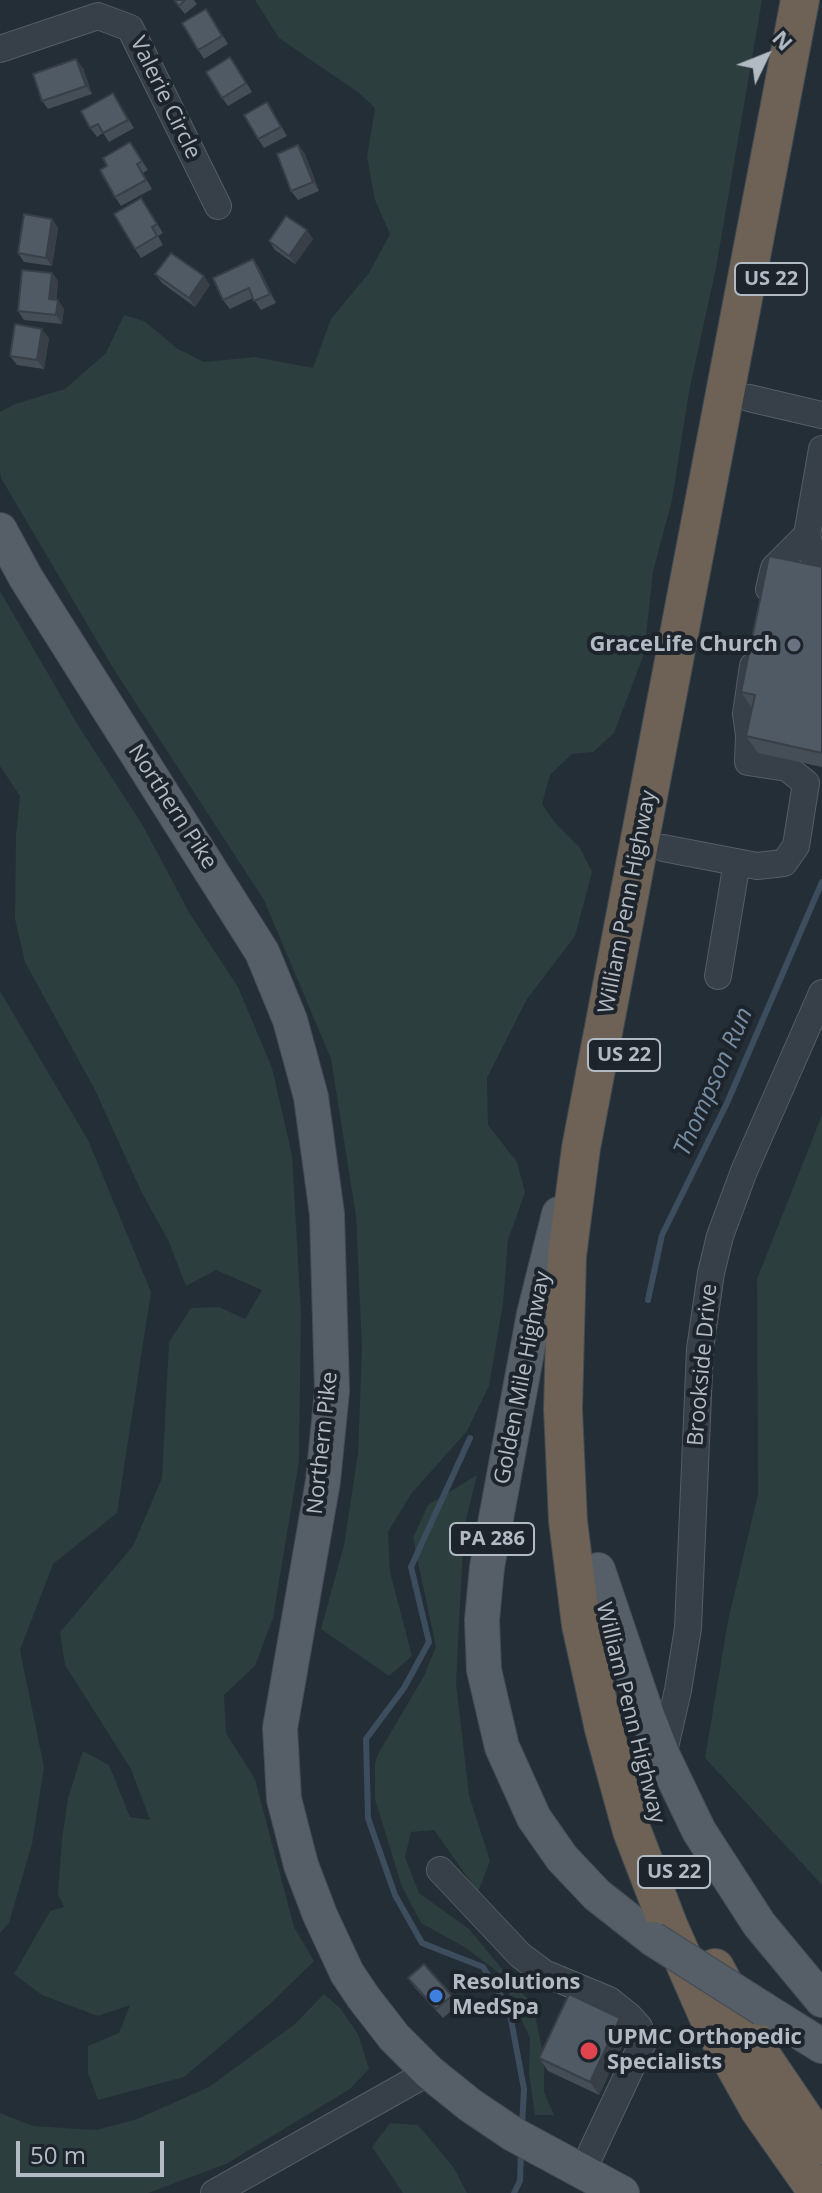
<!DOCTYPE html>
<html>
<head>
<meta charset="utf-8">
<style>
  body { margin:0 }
  #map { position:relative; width:822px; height:2193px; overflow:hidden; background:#242e37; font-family:"Open Sans",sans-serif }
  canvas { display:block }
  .north { position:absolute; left:726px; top:16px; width:80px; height:80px; -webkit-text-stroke:6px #1d242c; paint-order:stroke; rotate:47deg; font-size:22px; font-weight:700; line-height:32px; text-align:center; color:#b2bac4 }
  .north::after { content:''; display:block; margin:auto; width:28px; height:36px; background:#b2bac4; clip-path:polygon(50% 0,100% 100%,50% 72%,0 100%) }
  .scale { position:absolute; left:16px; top:2141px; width:148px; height:36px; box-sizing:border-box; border:4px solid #b2bac4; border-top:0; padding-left:10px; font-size:24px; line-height:28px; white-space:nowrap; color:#b2bac4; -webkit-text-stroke:6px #1d242c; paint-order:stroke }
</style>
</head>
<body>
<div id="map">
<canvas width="822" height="2193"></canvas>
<div class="north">N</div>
<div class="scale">50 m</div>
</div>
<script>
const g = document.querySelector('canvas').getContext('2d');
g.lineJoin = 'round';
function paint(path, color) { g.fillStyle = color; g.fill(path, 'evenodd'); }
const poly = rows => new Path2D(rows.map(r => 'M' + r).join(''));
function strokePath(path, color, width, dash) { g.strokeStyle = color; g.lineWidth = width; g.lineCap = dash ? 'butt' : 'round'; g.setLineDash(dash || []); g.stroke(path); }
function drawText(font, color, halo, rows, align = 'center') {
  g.font = font + ' "Open Sans",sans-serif'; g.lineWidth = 8; g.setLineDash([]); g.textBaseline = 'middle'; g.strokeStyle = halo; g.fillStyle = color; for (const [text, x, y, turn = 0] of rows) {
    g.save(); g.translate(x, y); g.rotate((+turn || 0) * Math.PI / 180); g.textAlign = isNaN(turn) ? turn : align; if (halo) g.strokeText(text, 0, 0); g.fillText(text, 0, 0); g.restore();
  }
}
paint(poly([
  [255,0,762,0,716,268,689,392,672,500,653,572,644,654,614,733,593,752,572,754,550,775,542,804,556,824,580,848,592,872,575,936,527,999,487,1078,488,1125,517,1162,525,1192,508,1240,503,1304,489,1386,467,1431,411,1494,388,1532,390,1572,412,1656,389,1676,321,1629,344,1545,358,1453,362,1349,356,1216,331,1059,264,900,113,668,1,478,0,471,0,412,15,404,65,389,106,353,124,315,144,321,178,349,204,362,255,357,313,368,331,319,369,273,390,234,375,200,367,157,375,108,359,93,279,38],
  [0,591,79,727,142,824,190,914,238,987,272,1068,292,1155,301,1312,299,1461,273,1618,255,1666,224,1695,226,1733,255,1779,294,1927,314,1961,269,2005,184,2077,98,2100,88,2073,88,2046,119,2033,130,2005,98,2016,42,1995,14,1974,50,1911,64,1907,58,1894,62,1839,68,1798,83,1751,109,1765,130,1817,150,1820,131,1769,65,1665,60,1632,133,1546,162,1478,169,1342,191,1308,219,1307,245,1319,262,1290,216,1270,186,1286,169,1242,141,1191,95,1090,25,962,15,919,16,835,20,796,0,766],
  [0,991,88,1140,151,1292,117,1513,53,1564,20,1650,44,1767,32,1844,9,1923,0,1933],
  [822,1115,822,1885,705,1758,728,1621,758,1494,757,1279],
  [477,1475,464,1528,456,1683,469,1795,490,1861,478,1892,434,1830,411,1832,405,1857,419,1893,469,1929,533,2006,544,2058,544,2092,554,2115,535,2115,529,2074,530,2038,499,1973,466,1948,421,1923,402,1887,375,1799,375,1763,378,1754,424,1676,436,1647,413,1538,428,1505],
  [324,1994,340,2008,358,2034,369,2069,350,2089,226,2164,148,2193,0,2193,0,2113,33,2126,96,2130,137,2119,209,2087,295,2024],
  [390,2123,418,2125,454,2168,467,2193,403,2193,372,2147]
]), '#2c3e3d');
strokePath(poly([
  [648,1300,662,1235,727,1103,822,882],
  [470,1438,411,1567,429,1642,404,1688,366,1739,368,1818,395,1895,422,1943,483,1967,509,2009,524,2089,522,2126],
  [514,2193,520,2181,521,2150]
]), '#3c4d5e', 6);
const minor = poly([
  [0,49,98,16,130,28,218,206],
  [749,398,822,415],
  [822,449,807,535,812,554,822,556],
  [769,589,774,568,807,535],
  [753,666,746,714,749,735,748,762,787,768,806,783],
  [663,848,757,866,784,863,796,846,806,783],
  [718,976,737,862],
  [663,1756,678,1690,688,1628,700,1349,711,1273,720,1236,744,1171,822,993],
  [440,1870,520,1955,544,1973,609,2000,629,2016,639,2027,644,2040,582,2172],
  [214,2193,429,2072]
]);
const major = poly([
  [0,530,26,578,262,952,290,1020,311,1097,327,1214,332,1391,323,1481,280,1728,284,1799,301,1865,320,1915,347,1973,363,1997,394,2037,429,2072,470,2105,513,2134,622,2193],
  [559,1214,534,1314,487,1567,482,1620,484,1670,502,1747,534,1818,562,1858,597,1895,653,1939],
  [598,1570,647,1715,663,1756,699,1831,759,1924,822,2000],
  [763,2009,822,2046]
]);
const highway = poly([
  [800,0,581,1148,567,1256,563,1409,568,1521,581,1625,604,1729,632,1831,669,1927,712,2025,759,2109,818,2193],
  [715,1968,763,2058,822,2145]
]);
strokePath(minor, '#555d65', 28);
strokePath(major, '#444b54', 36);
strokePath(highway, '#424a52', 40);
strokePath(minor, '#373f48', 26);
strokePath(major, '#565f67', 34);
strokePath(highway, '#6d6255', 38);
const majorBridge = poly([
  [653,1939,763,2009]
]);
strokePath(majorBridge, '#444b54', 36, []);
strokePath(majorBridge, '#565f67', 34);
paint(poly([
  [173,0,194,0,197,4,185,14],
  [212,18,228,44,204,59,198,50],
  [236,66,252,92,228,106,222,98],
  [83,68,92,94,48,109,42,101],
  [113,93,134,128,109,142,103,133,97,137,90,128],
  [267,102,287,136,264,148,258,139],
  [130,142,148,170,143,173,152,189,121,206,115,197,107,166],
  [298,145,305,154,319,191,298,200,291,191],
  [141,198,163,233,158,236,163,245,141,258,135,249],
  [52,219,58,228,52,266,24,262,18,253],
  [313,239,295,264,275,250,269,241],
  [253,259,259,268,276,303,261,310,253,298,230,309,223,300],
  [52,273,58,281,56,300,64,309,62,324,24,320,18,311],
  [155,274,210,285,195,307,162,283],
  [49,338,44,369,17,365,10,356],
  [822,567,822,767,758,753,746,736,752,708,741,692],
  [408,1978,452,1996,459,2004,443,2018,414,1987],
  [629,2031,599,2095,548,2071,539,2058]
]), '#454d57');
paint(poly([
  [76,59,83,68,92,94,86,86],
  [298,145,305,154,319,191,313,182],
  [52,219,58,228,52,266,46,258],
  [307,230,313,239,295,264,289,256],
  [253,259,259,268,276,303,270,294],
  [52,273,58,281,56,308,49,299],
  [204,276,210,285,195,307,189,298],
  [58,300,64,309,62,324,56,315],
  [42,329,49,338,44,369,37,360],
  [620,2018,629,2031,599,2095,590,2082]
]), '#383f47');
const building = poly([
  [174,0,185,0,179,6,174,0],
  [206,9,222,36,198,50,182,23,206,9],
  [230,57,246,83,222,98,206,72,230,57],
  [76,59,86,86,42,101,33,74,76,59],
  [113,93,128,120,103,133,98,124,90,128,81,111,113,93],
  [267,102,281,127,258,139,244,115,267,102],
  [130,142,142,161,137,164,146,180,115,197,100,170,107,166,103,158,130,142],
  [298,145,313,182,291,191,277,154,298,145],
  [141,198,157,224,152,227,157,236,135,249,114,214,141,198],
  [24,214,52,219,46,258,18,253,24,214],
  [286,216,307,230,289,256,269,241,286,216],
  [171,253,204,276,189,298,155,274,171,253],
  [253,259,270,294,254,301,249,288,223,300,213,278,253,259],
  [22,270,52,273,49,299,58,300,56,315,18,311,22,270],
  [15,324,42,329,37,360,10,356,15,324],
  [769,556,822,567,822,753,746,736,755,695,741,692,769,556],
  [424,1964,452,1996,436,2009,408,1978,424,1964],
  [569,1994,620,2018,590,2082,539,2058,569,1994]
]);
paint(building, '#505a65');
strokePath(building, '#383f47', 2);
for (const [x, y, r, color] of [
  [794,645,8,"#6b7280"],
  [436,1996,8,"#3f7fe0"],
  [589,2051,10,"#e0444e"]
]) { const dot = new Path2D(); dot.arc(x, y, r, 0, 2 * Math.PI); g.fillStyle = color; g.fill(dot); strokePath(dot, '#1d242c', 3); }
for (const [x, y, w] of [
  [771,279,72],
  [624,1055,72],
  [492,1539,84],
  [674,1872,72]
]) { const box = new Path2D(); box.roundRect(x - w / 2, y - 16, w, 32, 6); g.fillStyle = '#1d242c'; g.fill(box); strokePath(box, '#b2bac4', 2); }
drawText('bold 20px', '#b2bac4', null, [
  ["US 22",771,279],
  ["US 22",624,1055],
  ["PA 286",492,1539],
  ["US 22",674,1872]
]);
drawText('22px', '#b2bac4', '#1d242c', [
  ["Valerie Circle",165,98,64],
  ["Northern Pike",172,807,57],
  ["William Penn Highway",628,902,-79],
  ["Brookside Drive",703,1365,-85],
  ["Golden Mile Highway",523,1378,-79],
  ["Northern Pike",323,1443,-84],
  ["William Penn Highway",630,1713,76]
]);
drawText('bold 22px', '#b2bac4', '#1d242c', [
  ["GraceLife Church",778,645,"right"],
  ["Resolutions",452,1983],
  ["MedSpa",452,2008],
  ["UPMC Orthopedic",607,2038],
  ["Specialists",607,2063]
], 'left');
drawText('italic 24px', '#778da3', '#1d242c', [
  ["Thompson Run",714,1082,-66]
]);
</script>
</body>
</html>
